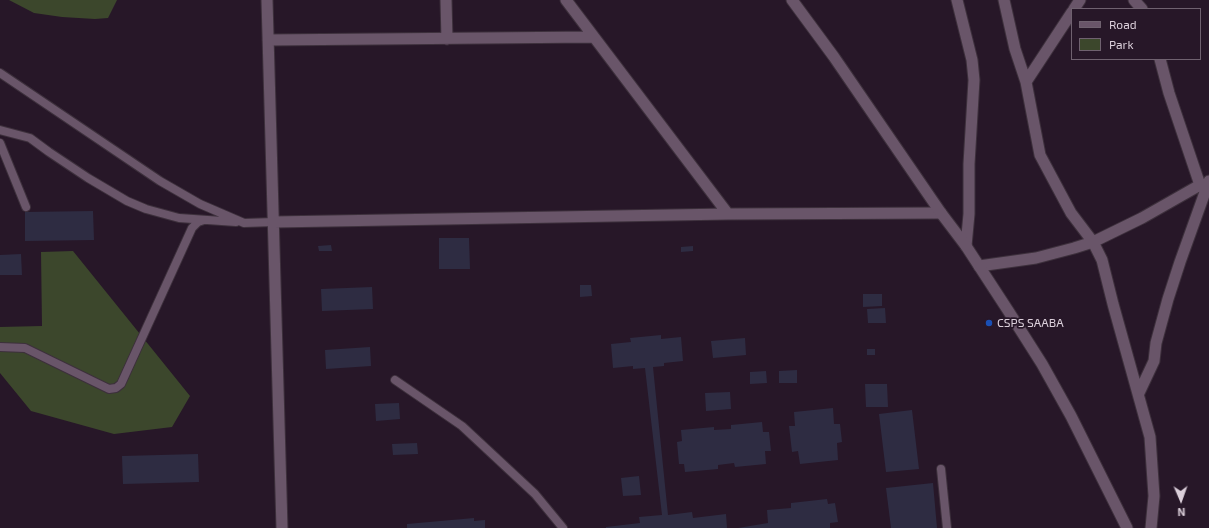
<!DOCTYPE html>
<html>
<head>
<meta charset="utf-8">
<style>
  body { margin:0 }
  #map { position:relative; width:1209px; height:528px; overflow:hidden; background:#271728; font-family:"Exo 2",sans-serif }
  canvas { display:block }
  .legend { position:absolute; left:1071px; top:8px; width:130px; height:52px; box-sizing:border-box; background:#271728; border:1px solid #6f616f; margin:0; padding:5px 7px; list-style:none; font-size:12px; color:#dbcfda }
  .legend li { display:flex; align-items:center; gap:8px; height:20px }
  .legend b { width:20px; border:1px solid #6f616f }
  .north { position:absolute; left:1161px; top:480px; width:40px; height:40px; -webkit-text-stroke:3px #271728; paint-order:stroke; rotate:178deg; font-size:11px; font-weight:700; line-height:16px; text-align:center; color:#dbcfda }
  .north::after { content:''; display:block; margin:auto; width:14px; height:18px; background:#dbcfda; clip-path:polygon(50% 0,100% 100%,50% 72%,0 100%) }
</style>
</head>
<body>
<div id="map">
<canvas width="1209" height="528"></canvas>
<ul class="legend">
<li><b style="height:5px;background:#695569"></b>Road</li>
<li><b style="height:11px;background:#3c472c"></b>Park</li>
</ul>
<div class="north">N</div>
</div>
<script>
const g = document.querySelector('canvas').getContext('2d');
g.lineJoin = 'round';
function paint(path, color) { g.fillStyle = color; g.fill(path, 'evenodd'); }
const poly = rows => new Path2D(rows.map(r => 'M' + r).join(''));
function strokePath(path, color, width, dash) { g.strokeStyle = color; g.lineWidth = width; g.lineCap = dash ? 'butt' : 'round'; g.setLineDash(dash || []); g.stroke(path); }
function drawText(font, color, halo, rows, align = 'center') {
  g.font = font + ' "Exo 2",sans-serif'; g.lineWidth = 3.5; g.setLineDash([]); g.textBaseline = 'middle'; g.strokeStyle = halo; g.fillStyle = color; for (const [text, x, y, turn = 0] of rows) {
    g.save(); g.translate(x, y); g.rotate((+turn || 0) * Math.PI / 180); g.textAlign = isNaN(turn) ? turn : align; if (halo) g.strokeText(text, 0, 0); g.fillText(text, 0, 0); g.restore();
  }
}
paint(poly([
  [9,0,117,0,108,18,95,19,62,17,34,13],
  [73,251,190,396,172,427,114,434,31,411,0,373,0,327,42,326,41,252]
]), '#3c472c');
paint(poly([
  [93,211,94,240,25,241,25,212],
  [439,238,469,238,470,269,439,269],
  [331,245,332,251,319,251,318,246],
  [693,246,693,251,681,252,681,247],
  [21,254,22,275,0,275,0,255],
  [580,285,591,285,592,296,580,297],
  [372,287,373,309,322,311,321,289],
  [863,294,882,294,882,306,863,307],
  [885,308,886,323,868,323,867,309],
  [661,335,661,339,681,337,683,361,664,363,664,366,653,367,668,515,692,512,693,518,726,514,727,528,606,528,606,527,640,523,639,517,662,515,645,368,633,369,633,366,613,368,611,344,631,342,630,338],
  [745,338,746,355,713,358,711,341],
  [370,347,371,366,326,369,325,350],
  [867,349,875,349,875,355,867,355],
  [797,370,797,383,779,383,779,371],
  [766,371,767,383,750,384,750,372],
  [865,384,887,384,888,407,866,407],
  [730,392,731,409,706,411,705,393],
  [399,403,400,419,376,421,375,404],
  [833,408,834,424,840,424,842,442,837,443,838,460,800,464,798,451,792,452,789,426,795,426,794,412],
  [912,410,919,469,886,472,879,414],
  [762,422,763,432,769,432,771,451,765,451,766,464,735,467,734,463,718,465,718,469,685,472,684,464,679,464,677,442,682,441,681,430,714,427,714,430,731,429,731,425],
  [417,443,418,454,393,455,392,444],
  [198,454,199,482,123,484,122,456],
  [639,476,641,495,623,496,621,478],
  [933,483,937,528,891,528,886,488],
  [827,499,828,504,835,503,838,522,830,523,830,528,738,528,768,523,767,510,791,508,791,503],
  [474,518,474,521,485,520,485,528,407,528,407,524]
]), '#2e2c42');
const service = poly([
  [0,73,160,181,200,204,244,223,274,222],
  [0,130,30,138,49,152,88,178,127,201,146,209,179,218,236,222],
  [0,143,26,207],
  [0,347,25,348,109,389,116,388,121,384,192,228,198,222,204,220],
  [395,380,462,426,535,494,563,528],
  [941,469,947,528]
]);
const minor = poly([
  [267,0,282,528],
  [446,0,447,39],
  [566,0,728,214],
  [957,0,972,60,974,80,969,164,969,214,966,246],
  [1004,0,1015,49,1026,82],
  [1134,0,1142,9],
  [1074,9,1080,0],
  [1072,12,1026,82,1040,155,1071,213,1093,242,1102,260,1113,304,1150,437,1154,496,1151,528],
  [268,40,593,37],
  [274,222,728,214,941,213],
  [979,266,1036,258,1074,248,1093,242,1142,218,1200,185,1169,93,1160,59],
  [1139,393,1154,361,1156,343,1168,299,1180,262,1209,181]
]);
const tertiary = poly([
  [792,0,834,57,941,213,966,246,1009,312,1042,364,1071,416,1127,528]
]);
strokePath(service, '#3d303c', 10);
strokePath(minor, '#3d303c', 13);
strokePath(tertiary, '#3d303c', 13);
strokePath(service, '#695569', 8);
strokePath(minor, '#695569', 11);
strokePath(tertiary, '#695569', 11);
for (const [x, y, r, color] of [
  [989,323,4,"#1a4fb4"]
]) { const dot = new Path2D(); dot.arc(x, y, r, 0, 2 * Math.PI); g.fillStyle = color; g.fill(dot); strokePath(dot, '#271728', 1.5); }
drawText('12px', '#dbcfda', '#271728', [
  ["CSPS SAABA",997,323]
], 'left');
</script>
</body>
</html>
